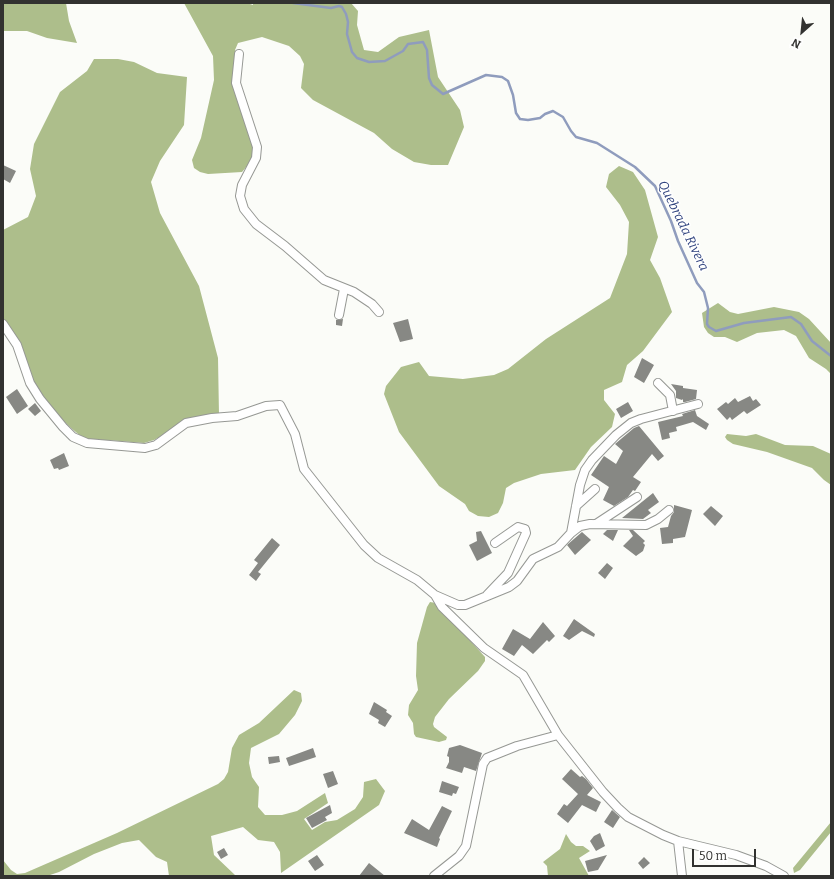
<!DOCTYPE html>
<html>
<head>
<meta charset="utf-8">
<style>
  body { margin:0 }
  #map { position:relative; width:834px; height:879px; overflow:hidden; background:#fbfcf8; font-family:Bitter,serif }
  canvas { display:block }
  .frame { position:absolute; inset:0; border:4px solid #323230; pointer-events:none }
  .north { position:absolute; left:782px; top:12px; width:40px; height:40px; -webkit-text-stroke:3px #fff; paint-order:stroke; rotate:207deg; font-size:11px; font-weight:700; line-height:16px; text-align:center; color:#323230 }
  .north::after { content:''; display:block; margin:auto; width:14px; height:18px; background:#323230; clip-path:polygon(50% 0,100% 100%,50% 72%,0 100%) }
  .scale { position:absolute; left:692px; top:849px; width:64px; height:18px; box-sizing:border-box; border:2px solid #323230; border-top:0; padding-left:5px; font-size:12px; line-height:14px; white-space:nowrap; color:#323230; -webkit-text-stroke:3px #fff; paint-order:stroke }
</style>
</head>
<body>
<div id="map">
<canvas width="834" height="879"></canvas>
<div class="frame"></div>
<div class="north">N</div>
<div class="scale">50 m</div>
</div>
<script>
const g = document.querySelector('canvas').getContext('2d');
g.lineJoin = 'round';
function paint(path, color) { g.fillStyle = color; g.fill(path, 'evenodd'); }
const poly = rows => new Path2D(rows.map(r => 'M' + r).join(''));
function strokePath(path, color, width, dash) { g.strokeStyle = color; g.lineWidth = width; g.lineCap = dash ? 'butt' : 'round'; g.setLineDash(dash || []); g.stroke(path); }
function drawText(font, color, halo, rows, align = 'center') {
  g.font = font + ' Bitter,serif'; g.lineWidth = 3; g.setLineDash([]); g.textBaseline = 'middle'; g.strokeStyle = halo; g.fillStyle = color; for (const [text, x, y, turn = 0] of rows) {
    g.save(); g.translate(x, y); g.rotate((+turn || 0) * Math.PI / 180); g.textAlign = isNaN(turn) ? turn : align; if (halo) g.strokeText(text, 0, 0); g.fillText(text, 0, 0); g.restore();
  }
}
paint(poly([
  [3,3,66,3,69,21,77,43,47,38,27,31,3,31],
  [184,3,247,3,253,5,253,3,351,3,358,11,357,25,364,50,378,52,399,37,429,30,438,77,460,110,464,127,448,165,431,165,414,162,392,149,374,133,313,100,301,88,304,64,300,56,289,46,262,37,238,43,235,50,237,81,254,135,252,160,242,172,208,174,200,172,194,168,192,160,201,138,214,80,213,56],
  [94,59,118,59,134,62,157,73,187,77,184,125,160,161,151,182,160,213,199,286,218,358,219,415,172,430,154,440,144,443,107,440,94,442,83,438,71,428,59,417,38,391,9,328,3,320,3,230,28,217,36,196,30,169,34,144,60,92,87,71],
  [619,166,633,172,645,190,658,237,650,260,660,278,672,312,643,351,627,365,622,382,604,390,604,400,615,414,612,427,591,447,575,470,541,474,514,483,506,488,503,503,498,513,489,517,478,516,469,511,465,504,439,486,399,432,384,394,386,386,401,367,419,362,429,376,463,379,494,375,508,369,546,339,610,298,627,254,629,222,620,205,606,187,609,174],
  [718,303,730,312,738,314,774,307,799,312,809,319,831,343,831,374,826,369,809,358,796,336,784,330,757,333,737,342,725,337,714,337,708,333,704,327,702,313],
  [727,434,746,436,756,434,785,445,813,446,831,454,831,485,824,480,812,468,767,452,733,444,727,440,725,437],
  [430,602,436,603,485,657,485,661,478,671,449,699,435,717,433,724,434,727,447,737,446,740,439,742,416,737,414,734,413,723,408,715,409,705,418,690,416,676,417,643,427,607],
  [294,690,301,693,302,701,295,715,279,734,251,748,249,763,252,777,259,787,258,807,265,815,282,815,297,811,325,793,328,803,304,819,312,830,325,822,337,820,355,809,363,797,364,782,376,779,385,791,379,805,281,873,280,852,274,842,258,840,243,827,211,836,214,855,235,875,234,876,169,876,167,862,156,857,139,840,122,843,94,854,59,872,47,876,3,876,3,860,11,870,17,874,25,873,117,833,218,784,224,779,228,772,232,748,239,735,259,723],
  [831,822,831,832,800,870,794,873,793,868],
  [566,834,571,842,576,846,583,846,590,851,579,858,589,876,548,876,547,866,543,862,560,849]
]), '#adbe8b');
strokePath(poly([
  [293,3,331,8,339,6,342,7,346,14,348,22,347,34,352,52,357,58,369,62,385,61,403,51,408,44,423,42,427,50,429,78,432,85,443,94,486,75,502,77,508,81,513,95,516,113,520,119,528,120,540,118,545,114,553,111,563,117,571,131,576,137,597,143,635,167,655,186,671,221,678,241,697,283,704,292,708,308,707,324,709,327,716,331,744,323,791,317,801,324,812,341,831,356]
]), '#8f9cbd', 2.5);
paint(poly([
  [3,165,16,171,10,183,3,179],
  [343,319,342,326,336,325,336,320],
  [408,319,413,339,400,342,393,323],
  [642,358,654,365,644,383,634,377],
  [671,384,683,386,683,388,697,390,696,399,685,402,683,402,683,399,682,400,676,398,676,391],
  [17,389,28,406,17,414,6,397],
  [750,396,753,401,756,399,761,405,747,414,744,411,732,420,730,417,727,420,717,409,726,402,728,404,735,398,738,402],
  [628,402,633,411,621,418,616,409],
  [35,403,41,411,35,416,28,409],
  [695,410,697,416,709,424,706,430,693,422,676,427,677,431,669,433,670,438,662,440,658,422,683,416,682,414],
  [639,426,664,456,658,461,652,454,633,477,641,482,635,491,633,490,628,497,614,506,603,500,609,487,591,475,604,456,616,464,623,451,615,444,634,428],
  [64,453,69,466,59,470,58,468,54,469,50,460],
  [653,493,659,502,648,510,651,513,643,519,622,518],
  [674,505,692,510,685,537,673,539,673,543,662,544,660,528,668,527,671,516,674,512],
  [711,506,723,516,715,526,703,514],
  [607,530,618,530,613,541,603,534],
  [629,530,633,530,645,541,643,543,645,545,643,551,636,556,623,546,633,536],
  [481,531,492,553,477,561,469,545,477,541,476,532],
  [582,532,591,540,575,555,567,545],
  [272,538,280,545,258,572,261,574,256,581,249,575,258,563,254,560],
  [607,563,613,568,605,579,598,573],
  [574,619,595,634,594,637,582,631,569,640,563,636],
  [543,622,555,636,549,642,547,640,533,654,522,645,514,656,502,649,513,629,530,639],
  [374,702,387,710,386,712,392,716,385,727,378,723,379,720,369,714],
  [460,745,482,753,476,771,464,767,462,773,446,768,449,762,449,757,447,756,449,748],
  [313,748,316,757,289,766,286,758],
  [279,756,280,762,269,764,268,757],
  [571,769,580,777,582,776,586,779,593,788,587,795,601,802,596,812,582,805,568,823,557,814,564,804,567,806,578,794,562,779],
  [333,771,338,784,328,788,323,774],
  [442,781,459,787,456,794,453,793,452,796,439,792],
  [330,805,332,813,325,817,327,820,312,828,306,818],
  [442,806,452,811,439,838,440,839,437,847,404,833,412,819,429,830],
  [612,810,620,817,613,828,604,822],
  [600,833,605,846,596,851,590,841,594,836],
  [224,848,228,855,221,859,217,852],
  [317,855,324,865,315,871,308,861],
  [607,855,598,870,588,872,585,861],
  [644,857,650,863,643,869,638,863],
  [369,863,385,876,359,876]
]), '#878884');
const street = poly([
  [239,54,236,83,257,147,256,158,242,185,240,196,244,209,256,224,285,246,324,280,354,292,372,304,379,312],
  [339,315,344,289],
  [3,324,17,345,30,383,40,399,63,427,73,437,87,443,145,448,156,445,186,423,212,418,237,416,266,406,280,405,295,434,304,469,364,545,378,558,417,580,435,595,442,607,484,648,523,675,558,735,603,792,618,808,628,817,663,835,678,841,736,855,766,866,784,876],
  [658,383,670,395,673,411],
  [576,506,595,489],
  [596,524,637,497],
  [571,533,580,526,590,524,646,525,658,519,669,510],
  [435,595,458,605,465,605,509,587,517,581,533,559,558,547,571,533,580,485,585,470,592,460,616,435,631,423,641,419,698,404],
  [487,595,508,573,526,533,525,529,518,527,495,543],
  [678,841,682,876],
  [434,876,459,856,466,846,483,764,487,758,517,746,558,735]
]);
strokePath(street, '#969894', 10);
strokePath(street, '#fff', 8);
drawText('italic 13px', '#31447f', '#fff', [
  ["Quebrada Rivera",683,226,64]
]);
</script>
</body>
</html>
